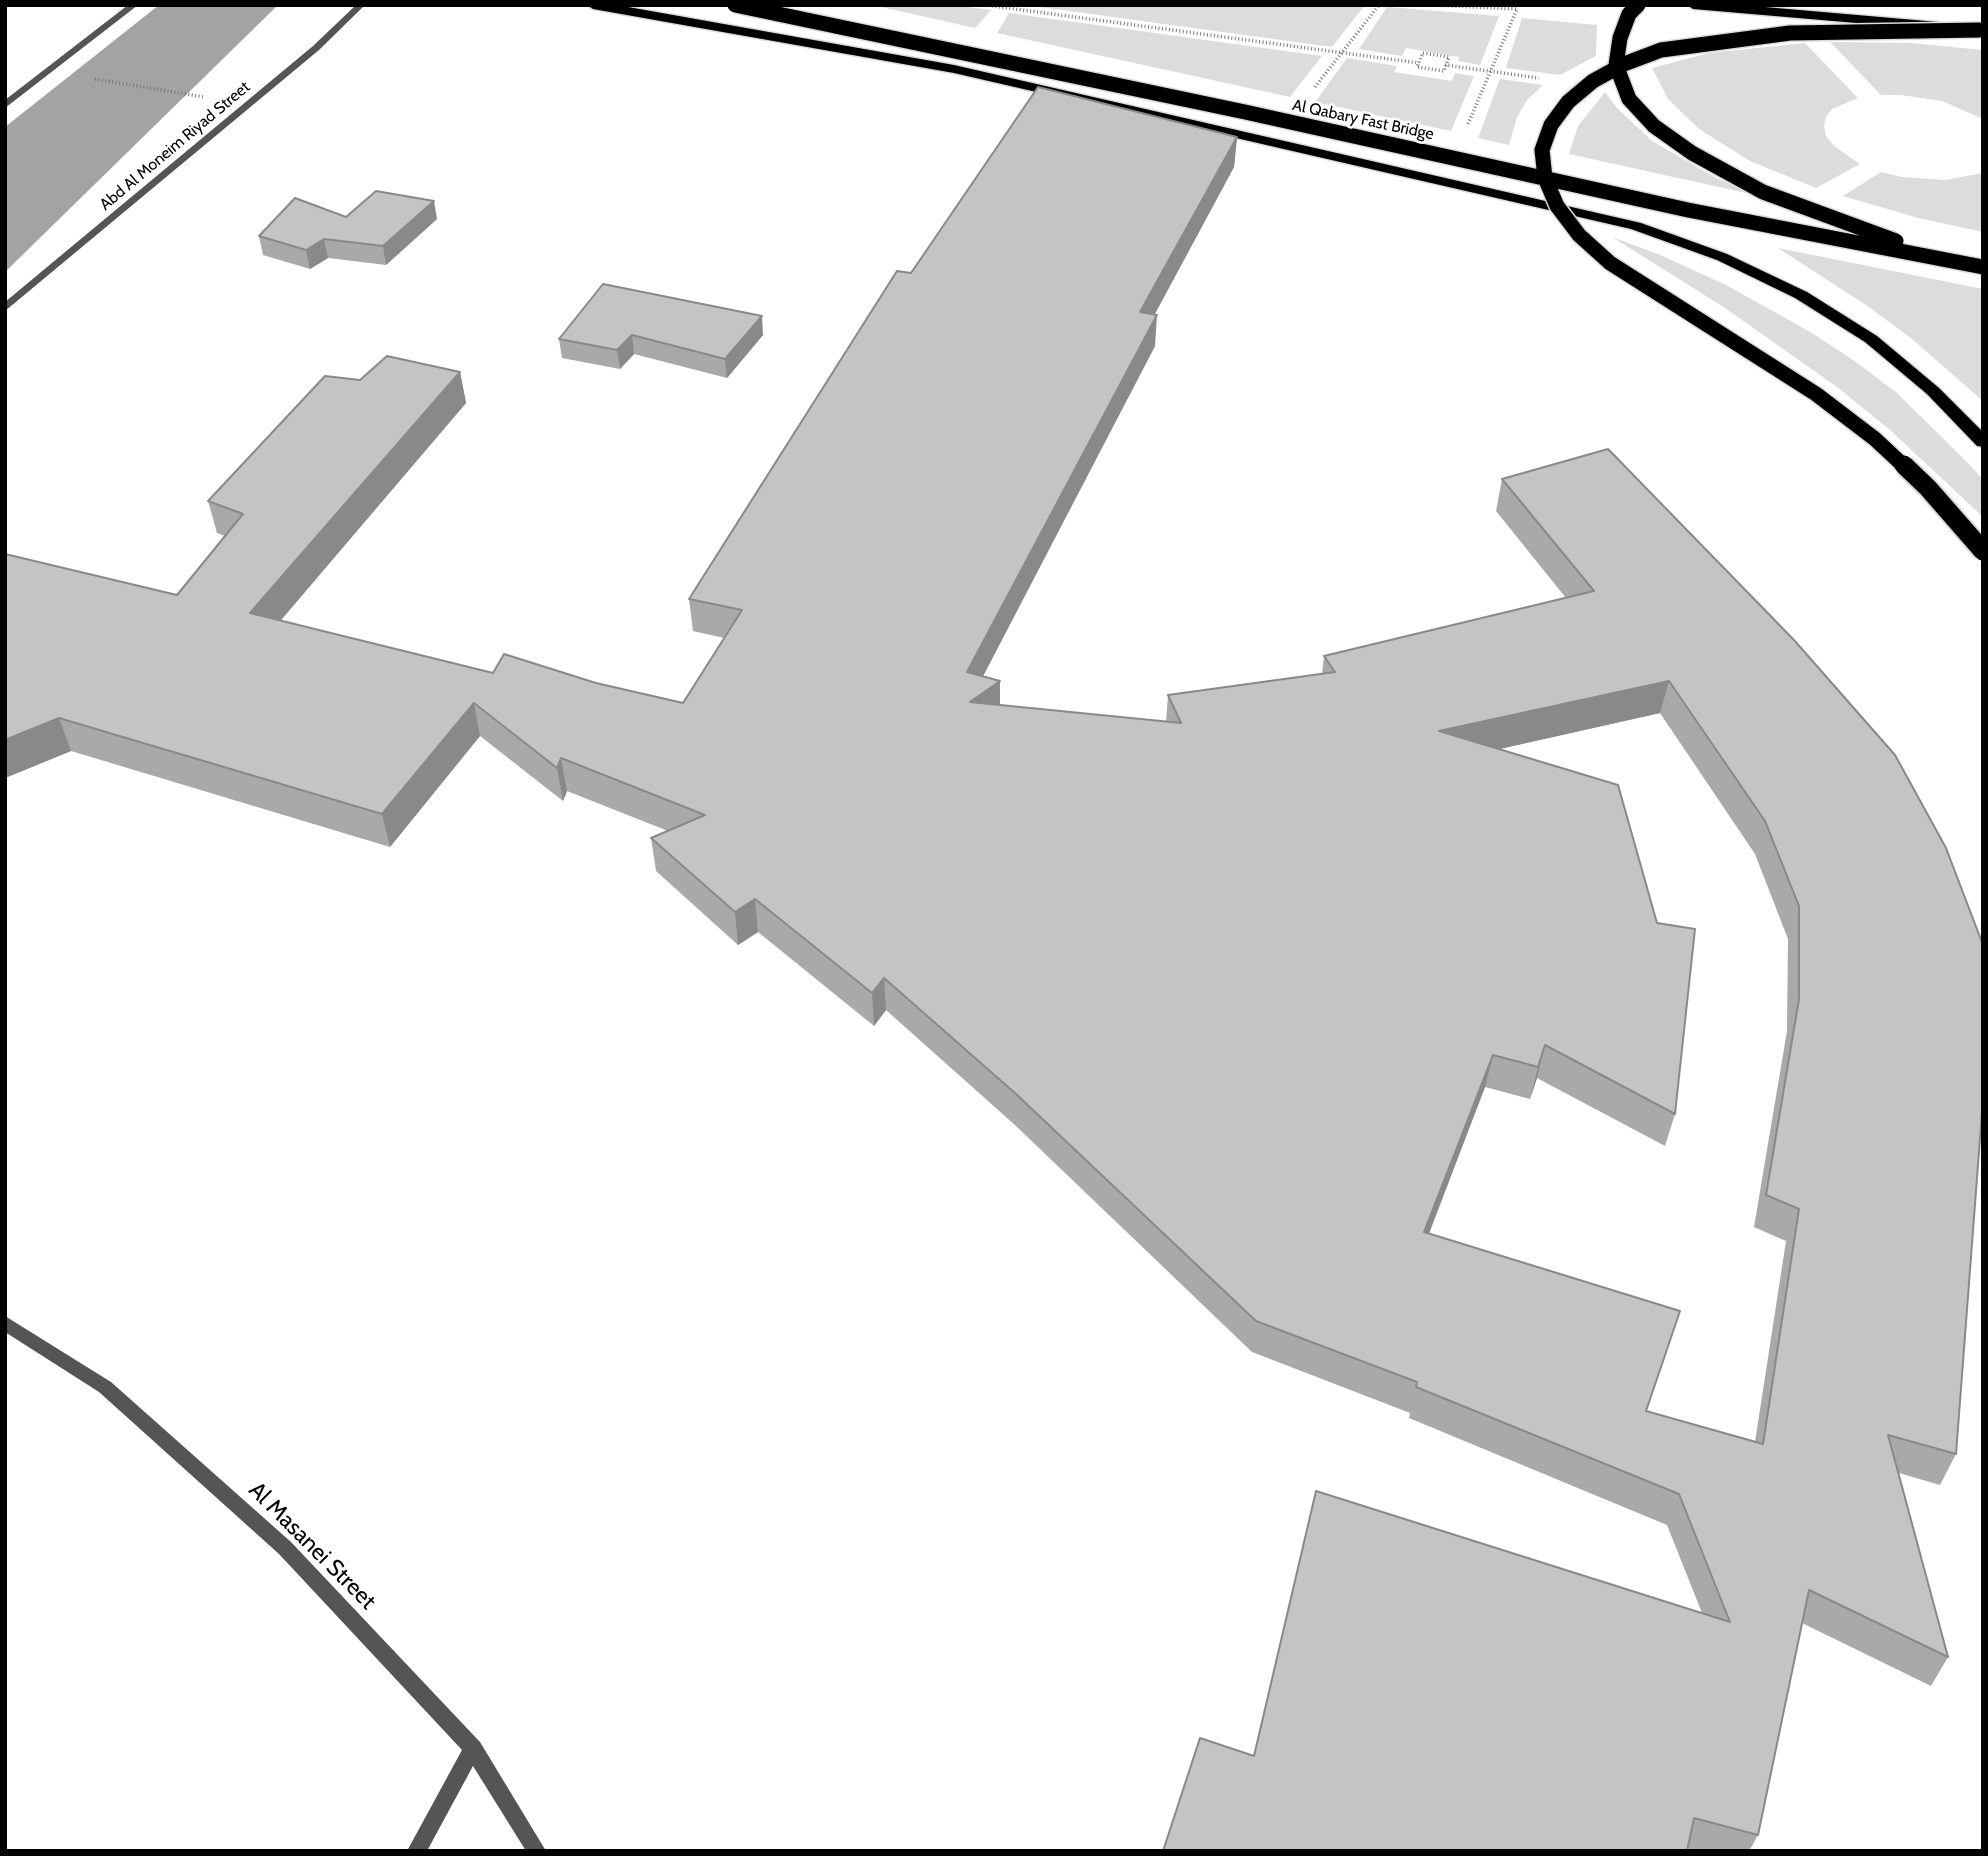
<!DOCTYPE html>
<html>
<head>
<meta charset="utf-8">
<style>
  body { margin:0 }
  #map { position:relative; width:1988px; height:1856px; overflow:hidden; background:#fff; font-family:Cabin,sans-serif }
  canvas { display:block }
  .frame { position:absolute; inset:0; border:7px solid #000; pointer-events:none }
</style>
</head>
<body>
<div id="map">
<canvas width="1988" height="1856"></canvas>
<div class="frame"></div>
</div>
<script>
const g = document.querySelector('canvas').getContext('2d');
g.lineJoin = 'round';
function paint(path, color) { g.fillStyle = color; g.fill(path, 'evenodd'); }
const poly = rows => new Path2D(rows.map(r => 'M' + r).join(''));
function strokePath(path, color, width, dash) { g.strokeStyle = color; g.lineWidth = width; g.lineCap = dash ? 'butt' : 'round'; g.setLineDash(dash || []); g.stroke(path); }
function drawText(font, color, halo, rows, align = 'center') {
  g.font = font + ' Cabin,sans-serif'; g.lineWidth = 5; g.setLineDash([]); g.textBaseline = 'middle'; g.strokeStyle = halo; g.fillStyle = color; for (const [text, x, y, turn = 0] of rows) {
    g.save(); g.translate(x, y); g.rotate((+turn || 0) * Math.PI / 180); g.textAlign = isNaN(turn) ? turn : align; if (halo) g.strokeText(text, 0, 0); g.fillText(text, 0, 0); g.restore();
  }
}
paint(poly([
  [872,5,953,5,991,10,975,28],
  [1025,5,1365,5,1332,47],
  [1387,7,1499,16,1480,65,1458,61,1459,57,1406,48,1402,56,1359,49],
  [1009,13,1322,56,1290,97,997,33],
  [1522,18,1597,25,1596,56,1560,75,1506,68],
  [1830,42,1910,43,1983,50,1983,119,1942,101,1901,95,1881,95],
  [1805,43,1858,98,1832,109,1826,117,1824,126,1826,136,1834,146,1860,164,1816,188,1750,161,1699,129,1668,99,1652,68,1709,53],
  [1347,58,1397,66,1394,72,1452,81,1455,73,1474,76,1451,131,1315,102],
  [1500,79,1543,85,1527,100,1517,117,1509,145,1478,138],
  [1605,92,1617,108,1652,141,1716,178,1755,195,1569,154,1578,126],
  [1881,172,1902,177,1945,180,1983,173,1983,232,1918,218,1843,196],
  [1612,237,1658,254,1726,285,1812,333,1856,362,1897,393,1972,467,1983,480,1983,517,1890,430,1837,387,1725,308],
  [1778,248,1983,289,1983,401,1912,339,1869,307]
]), '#dcdcdc');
paint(poly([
  [159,5,278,5,5,272,5,127]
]), '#a3a3a3');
const highway = poly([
  [587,5,617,5,954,65,1641,223,1727,254,1807,292,1877,336,1939,388,1983,432,1983,447,1977,446,1927,394,1865,342,1795,298,1717,260,1631,229,954,73,593,9,587,5],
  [1687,5,1742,5,1938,22,1945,26,1938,30,1693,9,1687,5]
]);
strokePath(highway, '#dbdbdb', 3);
strokePath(poly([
  [985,5,1419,63],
  [1431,5,1517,9,1468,124],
  [1423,53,1449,57,1444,71,1417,67,1423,53],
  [1445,65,1539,78],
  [95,79,204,97],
  [1315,87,1379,5]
]), '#777', 3.5, [1, 2.5]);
paint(poly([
  [128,5,138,5,5,108,5,100,128,5],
  [356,5,365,5,319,50,5,311,5,302,313,46,356,5],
  [5,1316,111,1382,291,1542,480,1742,546,1851,526,1851,473,1766,427,1851,407,1851,462,1750,279,1554,99,1392,5,1332,5,1316]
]), '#555');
paint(highway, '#000');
const highwayBridgeFar1 = poly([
  [735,5,1245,112,1688,210,1983,267],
  [1638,5,1629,14,1620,38,1616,65,1629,99,1654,126,1692,153,1763,192,1896,241],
  [1905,467,1875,439,1816,394,1610,263,1579,235,1557,206,1545,178,1542,150,1551,125,1568,102,1593,81,1624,64,1661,50,1790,33,1980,30]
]);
const highwayBridge = poly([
  [1904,465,1928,488,1983,551]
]);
strokePath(highwayBridgeFar1, '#dbdbdb', 18, []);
strokePath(highwayBridge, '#dbdbdb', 23, []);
strokePath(highwayBridgeFar1, '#000', 15);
strokePath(highwayBridge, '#000', 19);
paint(poly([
  [1237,137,1234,167,1155,314,1155,346,983,676,1000,705,1166,722,1168,695,1322,674,1324,656,1566,598,1496,511,1502,479,1794,640,1956,1454,1940,1485,1899,1473,1948,1657,1931,1686,1802,1623,1758,1835,1749,1851,1700,1851,1254,1756,1702,1613,1667,1525,1409,1418,1410,1413,1252,1352,1016,1126,886,1010,874,1026,758,932,738,945,656,871,651,838,668,831,567,791,563,801,480,736,390,847,71,751,5,778,5,554,177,595,225,536,217,533,208,501,360,380,460,372,466,403,280,621,493,673,596,683,683,703,724,638,693,631,689,599,911,273],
  [1660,713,1755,854,1788,939,1787,1031,1754,1227,1786,1241,1755,1442,1646,1411,1429,1234,1485,1087,1530,1099,1537,1078,1665,1146,1675,1114,1499,749],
  [346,217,437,219,386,265,328,258,310,269,263,255,259,236],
  [603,284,763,335,727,378,634,354,620,369,562,358,559,339]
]), '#a9a9a9');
paint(poly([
  [1237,137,1234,167,1139,343,1140,312],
  [434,201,437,219,386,265,383,246],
  [324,239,328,258,310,269,306,250],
  [1157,315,1155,346,968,705,967,672],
  [762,316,763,335,727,378,725,359],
  [632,335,634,354,620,369,617,350],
  [460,372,466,403,259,646,250,613],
  [1000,681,1000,714,970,702],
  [1669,681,1660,713,1433,764,1439,731],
  [474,703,480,736,390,847,382,814],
  [59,718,71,751,5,778,5,740],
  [561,758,567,791,563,801,557,768],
  [755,899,758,932,738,945,735,912],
  [884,978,886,1010,874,1026,872,993],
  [1545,1045,1537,1078,1530,1099,1538,1067],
  [1493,1055,1485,1087,1417,1264,1424,1232]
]), '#898989');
const building = poly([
  [1038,87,1237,137,1140,312,1157,315,967,672,1000,681,970,702,1181,723,1168,695,1335,672,1324,656,1594,591,1502,479,1608,449,1794,640,1895,755,1946,848,1983,945,1983,1099,1956,1454,1888,1435,1948,1657,1809,1590,1758,1835,1694,1818,1687,1851,1163,1851,1200,1738,1254,1756,1316,1491,1730,1622,1679,1494,1416,1387,1417,1382,1256,1321,1016,1094,884,978,872,993,755,899,735,912,651,838,705,815,561,758,557,768,474,703,382,814,59,718,5,740,5,554,177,595,243,514,208,501,325,376,360,380,387,356,460,372,250,613,493,673,504,654,596,683,683,703,742,610,689,599,897,271,911,273,1038,87],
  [1669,681,1765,821,1799,906,1799,999,1766,1195,1799,1209,1763,1444,1646,1411,1680,1311,1424,1232,1493,1055,1538,1067,1545,1045,1675,1114,1695,929,1657,923,1618,785,1439,731,1669,681],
  [376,191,434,201,383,246,324,239,306,250,259,236,295,198,346,217,376,191],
  [603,284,762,316,725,359,632,335,617,350,559,339,603,284]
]);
paint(building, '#c4c4c4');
strokePath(building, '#898989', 2);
drawText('16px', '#000', '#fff', [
  ["Al Qabary Fast Bridge",1363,120,12],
  ["Abd Al Moneim Riyad Street",175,146,-40]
]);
drawText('23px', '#000', '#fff', [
  ["Al Masanei Street",312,1546,45]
]);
</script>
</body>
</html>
